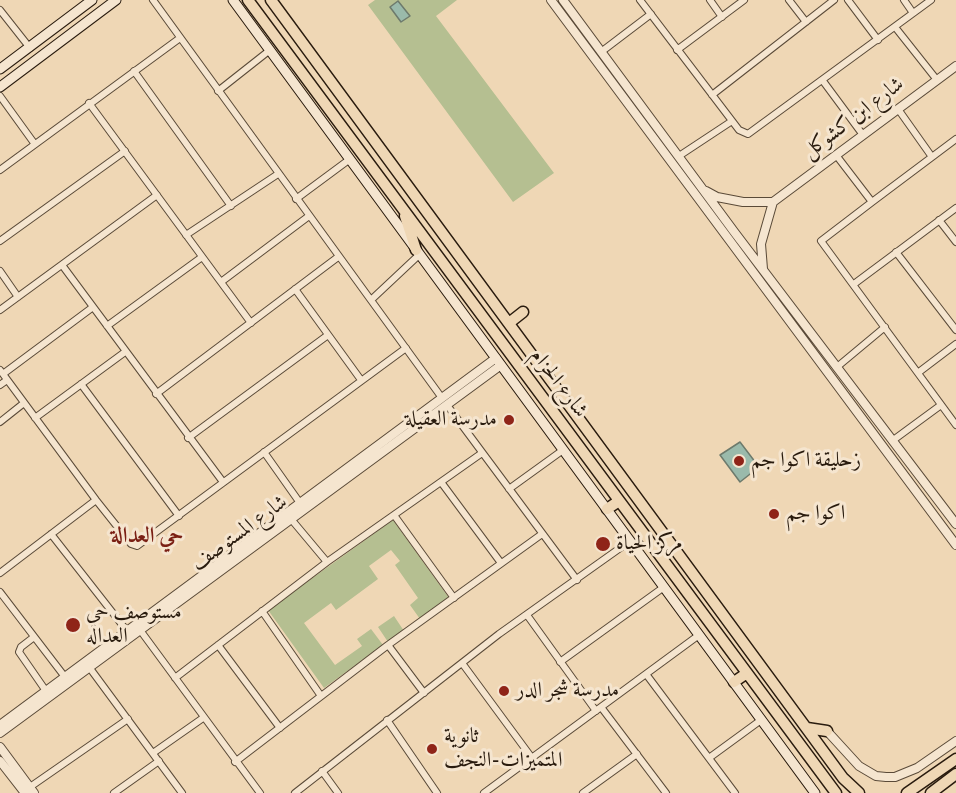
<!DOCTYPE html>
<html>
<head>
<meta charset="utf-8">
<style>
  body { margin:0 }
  canvas { display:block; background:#efd7b5 }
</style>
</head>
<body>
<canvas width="956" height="793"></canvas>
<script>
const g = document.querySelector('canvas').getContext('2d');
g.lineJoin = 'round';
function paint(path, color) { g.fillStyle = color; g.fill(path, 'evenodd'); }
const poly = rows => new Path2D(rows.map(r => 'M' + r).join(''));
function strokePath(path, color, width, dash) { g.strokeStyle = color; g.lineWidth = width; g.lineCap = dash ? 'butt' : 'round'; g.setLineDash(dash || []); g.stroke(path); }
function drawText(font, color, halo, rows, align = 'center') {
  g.font = font + ' "IM FELL Double Pica",Amiri,serif'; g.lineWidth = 6; g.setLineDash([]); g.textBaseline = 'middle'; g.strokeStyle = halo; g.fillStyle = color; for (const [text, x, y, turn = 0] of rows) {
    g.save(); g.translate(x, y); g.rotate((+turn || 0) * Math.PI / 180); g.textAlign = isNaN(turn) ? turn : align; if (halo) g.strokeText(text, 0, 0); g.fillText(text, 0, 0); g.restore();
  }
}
paint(poly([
  [375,0,457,0,436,16,554,173,513,202,368,5],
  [393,520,449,598,420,619,410,605,418,598,395,565,400,561,391,550,369,566,378,579,336,610,331,603,304,623,335,665,362,646,357,639,371,629,383,645,324,688,268,610],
  [394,616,404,631,388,642,378,627]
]), '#b5bf91');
const water = poly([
  [398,1,410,16,401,22,390,7,398,1],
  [740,442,759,467,740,482,720,455,740,442]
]);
paint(water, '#9abaab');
strokePath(water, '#6d7a6c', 1.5);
const minor = poly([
  [153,0,442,398],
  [640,0,739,130,748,134,931,0],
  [710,0,722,17],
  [789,0,806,22],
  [848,0,878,40],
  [904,0,913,13],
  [0,10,30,48],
  [895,27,937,80],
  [677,50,744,0],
  [601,52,651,14],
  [134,71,231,206],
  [823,81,863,135],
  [218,91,270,50],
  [712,95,834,0],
  [0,96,34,143],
  [89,103,251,323],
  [898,109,932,157],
  [836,155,872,202,956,139],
  [679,156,732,121],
  [0,170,180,38],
  [296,199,350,159],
  [872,202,821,241,956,425],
  [939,220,956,242],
  [186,235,278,174],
  [0,241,125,151],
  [896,252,956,330],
  [62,265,223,482],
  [0,271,18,297],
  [221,282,309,216],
  [854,284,956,208],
  [295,289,361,380],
  [371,300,420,254],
  [0,310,157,195],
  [107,326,202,257],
  [837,367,885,327],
  [0,370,96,500,131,544,137,546,406,348],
  [919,372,956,344],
  [3,374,93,307],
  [81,384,179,516],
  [0,385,7,380],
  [156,394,338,257],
  [447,405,577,580],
  [35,418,125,352],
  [0,422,24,403],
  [188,438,328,335],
  [892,441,941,405],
  [264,452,300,503],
  [441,482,501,563],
  [509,489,563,450],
  [394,515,454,598],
  [291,519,327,562],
  [51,534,127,631],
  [0,573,96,500],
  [0,592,65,677],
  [262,611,321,696],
  [527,615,596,711],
  [140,630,260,793],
  [34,637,21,647,19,652,46,691],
  [218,645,280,728],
  [388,645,424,693],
  [560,662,664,587],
  [462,663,532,758],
  [89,667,182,793],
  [646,674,735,793],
  [175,678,327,562,482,453],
  [601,707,666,793],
  [387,720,437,793],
  [153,753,203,718],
  [709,758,761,720],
  [235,762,388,645,542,534],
  [322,771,338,793],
  [30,787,128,719],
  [114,793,159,761],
  [295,793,499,634,630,541],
  [484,793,699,635],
  [583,793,637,754]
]);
const tertiary = poly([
  [551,0,956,545],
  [563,0,735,233,956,524],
  [706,191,717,197,743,202,773,202],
  [773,202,956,66],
  [763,269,761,244,773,202],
  [0,725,496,358],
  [827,731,859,766,876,776,886,777,895,777,917,768,956,741],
  [0,733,501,365],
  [0,747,34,793],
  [0,761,25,793]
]);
const secondary = poly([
  [233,0,815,793],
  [0,69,92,0],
  [0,87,116,0]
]);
const primary = poly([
  [248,0,836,793],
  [271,0,843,778,859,793],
  [405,216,416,250],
  [509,323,523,312],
  [607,509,619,501],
  [734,682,747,673],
  [807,728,827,731],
  [907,793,956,759]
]);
const trunk = poly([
  [931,793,956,774]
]);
strokePath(minor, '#5a4a38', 8);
strokePath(tertiary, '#5a4a38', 10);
strokePath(secondary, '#291b0e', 11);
strokePath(primary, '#291b0e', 13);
strokePath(trunk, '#291b0e', 13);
strokePath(minor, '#f5e5cf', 6);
strokePath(tertiary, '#f5e5cf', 8);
strokePath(secondary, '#f5e5cf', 9);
strokePath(primary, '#efd7b5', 10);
strokePath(trunk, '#efd7b5', 10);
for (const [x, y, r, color] of [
  [509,420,6,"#8f2418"],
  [739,461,6,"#8f2418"],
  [774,514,6,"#8f2418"],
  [603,544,8,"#8f2418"],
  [73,625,8,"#8f2418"],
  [504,691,6,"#8f2418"],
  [432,749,6,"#8f2418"]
]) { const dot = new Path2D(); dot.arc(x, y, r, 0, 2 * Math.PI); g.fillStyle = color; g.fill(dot); strokePath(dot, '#f5e5cf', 2); }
drawText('21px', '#291b0e', '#f5e5cf', [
  ["شارع ابن كشوكل",854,119,-37],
  ["شارع الحزام",558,384,53],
  ["شارع المستوصف",240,534,-36]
]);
drawText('21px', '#291b0e', '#f5e5cf', [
  ["مدرسة العقيلة",497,420,"right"],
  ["زحليقة اكوا جم",751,461],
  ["اكوا جم",786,514],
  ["مركز الحياة",616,544],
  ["مستوصف حي",86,613],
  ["العداله",86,637],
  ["مدرسة شجر الدر",516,691],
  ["ثانوية",444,737],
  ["المتميزات-النجف",444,761]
], 'left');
drawText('bold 22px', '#7a1f14', '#f5e5cf', [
  ["حي العدالة",147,537]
]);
</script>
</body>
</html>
